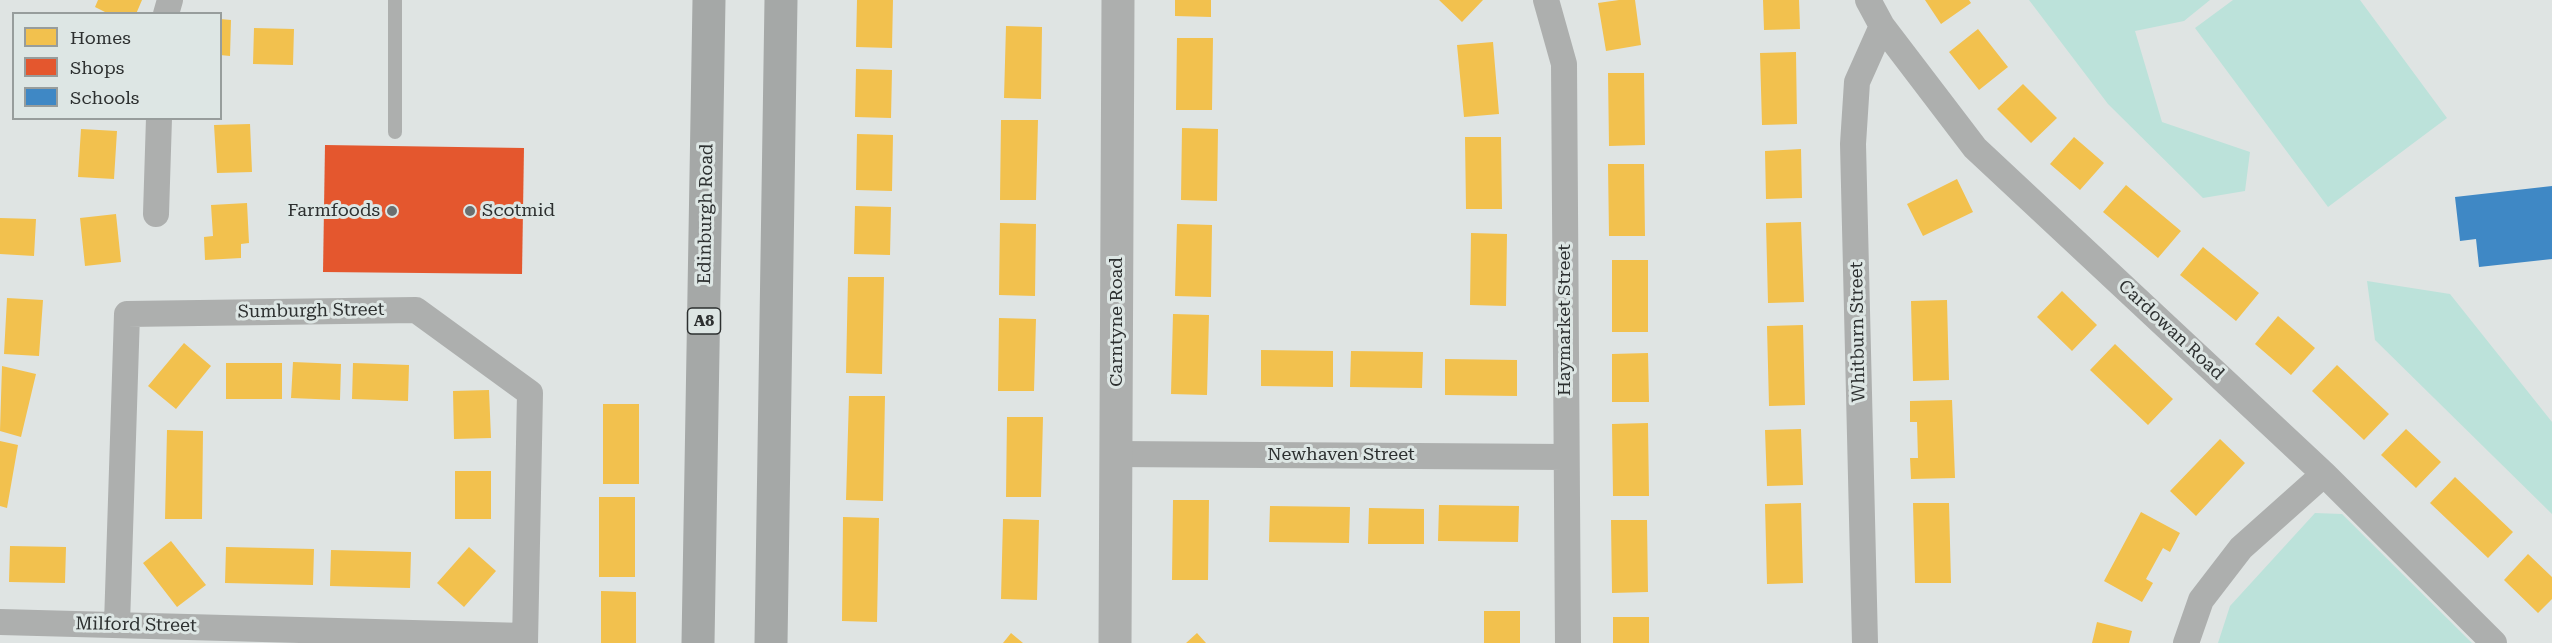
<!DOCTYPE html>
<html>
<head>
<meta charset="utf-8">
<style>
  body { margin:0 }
  #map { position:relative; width:2552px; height:643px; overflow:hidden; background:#dfe4e3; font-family:"Roboto Serif",serif }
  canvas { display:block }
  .legend { position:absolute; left:12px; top:12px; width:210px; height:108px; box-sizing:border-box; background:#dde6e4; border:2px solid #979d9c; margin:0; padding:8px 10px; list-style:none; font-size:18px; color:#2d3030 }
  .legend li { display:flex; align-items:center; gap:12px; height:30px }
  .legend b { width:30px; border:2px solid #979d9c }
</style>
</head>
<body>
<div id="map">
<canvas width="2552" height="643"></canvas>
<ul class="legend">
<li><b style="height:16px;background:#f2c14e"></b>Homes</li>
<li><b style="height:16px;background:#e4572e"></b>Shops</li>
<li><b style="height:16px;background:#3f88c5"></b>Schools</li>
</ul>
</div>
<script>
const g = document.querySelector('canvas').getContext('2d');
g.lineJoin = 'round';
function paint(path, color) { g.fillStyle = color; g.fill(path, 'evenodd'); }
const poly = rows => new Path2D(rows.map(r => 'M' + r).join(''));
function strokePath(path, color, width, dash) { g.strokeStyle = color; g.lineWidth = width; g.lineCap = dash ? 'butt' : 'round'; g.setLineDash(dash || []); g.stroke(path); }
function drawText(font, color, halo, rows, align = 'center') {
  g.font = font + ' "Roboto Serif",serif'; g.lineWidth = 6; g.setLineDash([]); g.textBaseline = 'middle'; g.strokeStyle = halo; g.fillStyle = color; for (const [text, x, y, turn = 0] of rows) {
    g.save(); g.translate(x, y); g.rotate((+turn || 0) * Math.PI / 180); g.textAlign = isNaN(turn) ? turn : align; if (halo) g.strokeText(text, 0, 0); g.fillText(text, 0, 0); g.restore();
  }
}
paint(poly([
  [2029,0,2210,0,2184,21,2135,31,2162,122,2250,152,2245,191,2203,198,2108,104],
  [2233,0,2360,0,2447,118,2328,207,2195,28],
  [2367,281,2450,294,2552,422,2552,514,2375,340],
  [2315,513,2342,514,2472,643,2218,643,2230,606]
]), '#bce2da');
paint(poly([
  [98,0,142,0,136,14,109,14,95,7],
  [857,0,893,0,892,48,856,47],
  [1175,0,1211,0,1211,17,1175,16],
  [1439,0,1483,0,1462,22],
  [1619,0,1635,0,1641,45,1606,51,1598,3],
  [1763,0,1799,0,1800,29,1764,30],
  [1925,0,1969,0,1971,3,1941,24],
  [220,19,231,20,230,56,220,55],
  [1006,26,1042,27,1041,99,1004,98],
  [254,28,294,29,293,65,253,64],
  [1978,29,2008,67,1979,90,1949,52],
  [1177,38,1213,38,1212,110,1176,110],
  [1493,42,1499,114,1464,117,1457,45],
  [1796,52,1797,124,1762,125,1760,53],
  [856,69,892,70,891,118,855,117],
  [1608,73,1644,73,1645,145,1609,146],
  [2023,84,2057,118,2031,143,1997,109],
  [1001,120,1038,120,1036,200,1000,200],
  [250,124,252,172,217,173,214,125],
  [1182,128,1218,129,1217,201,1181,200],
  [81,129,117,131,114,179,78,177],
  [857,134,893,135,892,191,856,190],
  [1465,137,1501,137,1502,209,1466,209],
  [2074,137,2104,163,2080,190,2050,164],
  [1801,149,1802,198,1766,199,1765,151],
  [1608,164,1644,164,1645,236,1609,236],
  [1957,179,1973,212,1923,236,1907,204],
  [2126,185,2181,231,2158,258,2103,212],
  [247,203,249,243,241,244,241,258,205,260,204,237,213,236,211,205],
  [855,206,891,207,890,255,854,254],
  [116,214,121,262,85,266,80,218],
  [0,218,36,219,34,256,0,254],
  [1801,222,1804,302,1768,303,1766,223],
  [1000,223,1036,224,1035,296,999,295],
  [1177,224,1212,225,1211,297,1175,296],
  [1471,233,1507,234,1506,306,1470,305],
  [2203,247,2259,293,2236,321,2180,275],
  [1612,260,1648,260,1648,332,1612,332],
  [848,277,884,277,882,374,846,373],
  [2062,291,2097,325,2072,351,2037,317],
  [7,298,43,300,39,356,4,354],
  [1947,300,1949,380,1913,381,1911,301],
  [1173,314,1209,315,1207,395,1171,394],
  [2278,316,2315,348,2291,375,2255,344],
  [999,318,1036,319,1034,391,998,391],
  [1803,325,1805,405,1769,406,1767,326],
  [184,343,211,366,176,409,148,386],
  [2115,344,2173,399,2148,425,2090,370],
  [1261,350,1333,351,1333,387,1261,386],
  [1351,351,1423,352,1422,388,1350,387],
  [1648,353,1649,402,1612,402,1612,354],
  [1445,359,1517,360,1517,396,1445,395],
  [293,362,341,364,340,400,291,398],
  [226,363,282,363,282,399,226,399],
  [353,363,409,365,408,401,352,399],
  [2337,365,2389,414,2364,440,2312,391],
  [2,366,36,374,21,437,0,431],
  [489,390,491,438,454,439,453,391],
  [849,396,885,396,883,501,846,500],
  [1952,400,1955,478,1911,479,1910,458,1918,458,1917,422,1910,422,1910,401],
  [603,404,639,404,639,484,603,484],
  [1007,417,1043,417,1041,497,1006,497],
  [1648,423,1649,496,1613,496,1612,424],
  [1801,429,1803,485,1767,486,1765,430],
  [2406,429,2441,462,2416,488,2381,455],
  [167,430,203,431,202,519,165,519],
  [2220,439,2245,463,2196,516,2170,491],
  [0,441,18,445,7,508,0,506],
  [455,471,491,471,491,519,455,519],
  [2455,477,2513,532,2488,558,2430,503],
  [599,497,635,497,635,577,599,577],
  [1173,500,1209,500,1208,580,1172,580],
  [1801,503,1803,583,1767,584,1765,504],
  [1913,503,1949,503,1951,583,1915,583],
  [1439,505,1519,506,1518,542,1438,541],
  [1270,506,1350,507,1349,543,1269,542],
  [1369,508,1424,509,1424,544,1368,544],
  [2141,512,2180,533,2170,552,2163,548,2146,579,2153,583,2142,602,2104,581],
  [843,517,879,518,877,622,842,621],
  [1003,519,1039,520,1037,600,1001,599],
  [1611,520,1647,520,1648,592,1612,593],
  [171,541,206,585,177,607,143,563],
  [10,546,66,547,65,583,9,582],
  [226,547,314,549,313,585,225,583],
  [469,547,496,571,464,607,437,583],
  [331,550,411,552,410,588,330,586],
  [2528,554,2552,577,2552,599,2538,613,2504,580],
  [601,591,636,592,636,643,601,643],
  [1484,611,1520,611,1520,643,1484,643],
  [1613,617,1649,617,1649,643,1613,643],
  [2097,622,2132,631,2129,643,2092,643],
  [1011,633,1023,643,1003,643],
  [1197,633,1206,643,1186,643]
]), '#f2c14e');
paint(poly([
  [325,145,524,148,522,274,323,272]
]), '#e4572e');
paint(poly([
  [2552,186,2552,259,2479,267,2476,239,2460,241,2455,197]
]), '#3f88c5');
strokePath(poly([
  [395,132,395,0]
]), '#adafae', 14);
strokePath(poly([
  [1546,0,1564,64,1568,643],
  [1868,0,1882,26,1975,148,2324,474,2494,643],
  [166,14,170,0],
  [156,214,159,118],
  [1116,454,1565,457],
  [0,622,525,636],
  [117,624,127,314,416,310,530,393,525,643],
  [1865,643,1853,144,1857,82,1882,26],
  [2186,643,2201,600,2241,548,2324,474]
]), '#adafae', 26);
strokePath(poly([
  [1115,643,1118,0]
]), '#adafae', 33);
strokePath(poly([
  [698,643,709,0],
  [771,643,781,0]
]), '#a5a8a7', 33);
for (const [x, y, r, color] of [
  [392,211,6,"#6b6f6f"],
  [470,211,6,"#6b6f6f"]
]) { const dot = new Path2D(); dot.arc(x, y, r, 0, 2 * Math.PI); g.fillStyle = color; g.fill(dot); strokePath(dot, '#dde6e4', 2); }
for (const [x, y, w] of [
  [704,321,33]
]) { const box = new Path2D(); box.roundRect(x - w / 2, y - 13, w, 26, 4.5); g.fillStyle = '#dde6e4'; g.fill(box); strokePath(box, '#2d3030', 1.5); }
drawText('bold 16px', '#2d3030', null, [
  ["A8",704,321]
]);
drawText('18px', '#2d3030', '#dde6e4', [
  ["Farmfoods",380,211],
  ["Scotmid",482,211,"left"]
], 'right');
drawText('18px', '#2d3030', '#dde6e4', [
  ["Edinburgh Road",706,214,-89],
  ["Sumburgh Street",311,311,-1],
  ["Haymarket Street",1565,320,-90],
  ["Carntyne Road",1117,322,-90],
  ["Cardowan Road",2171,330,43],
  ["Whitburn Street",1858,332,-91],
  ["Newhaven Street",1341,455],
  ["Milford Street",136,625,1]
]);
</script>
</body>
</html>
